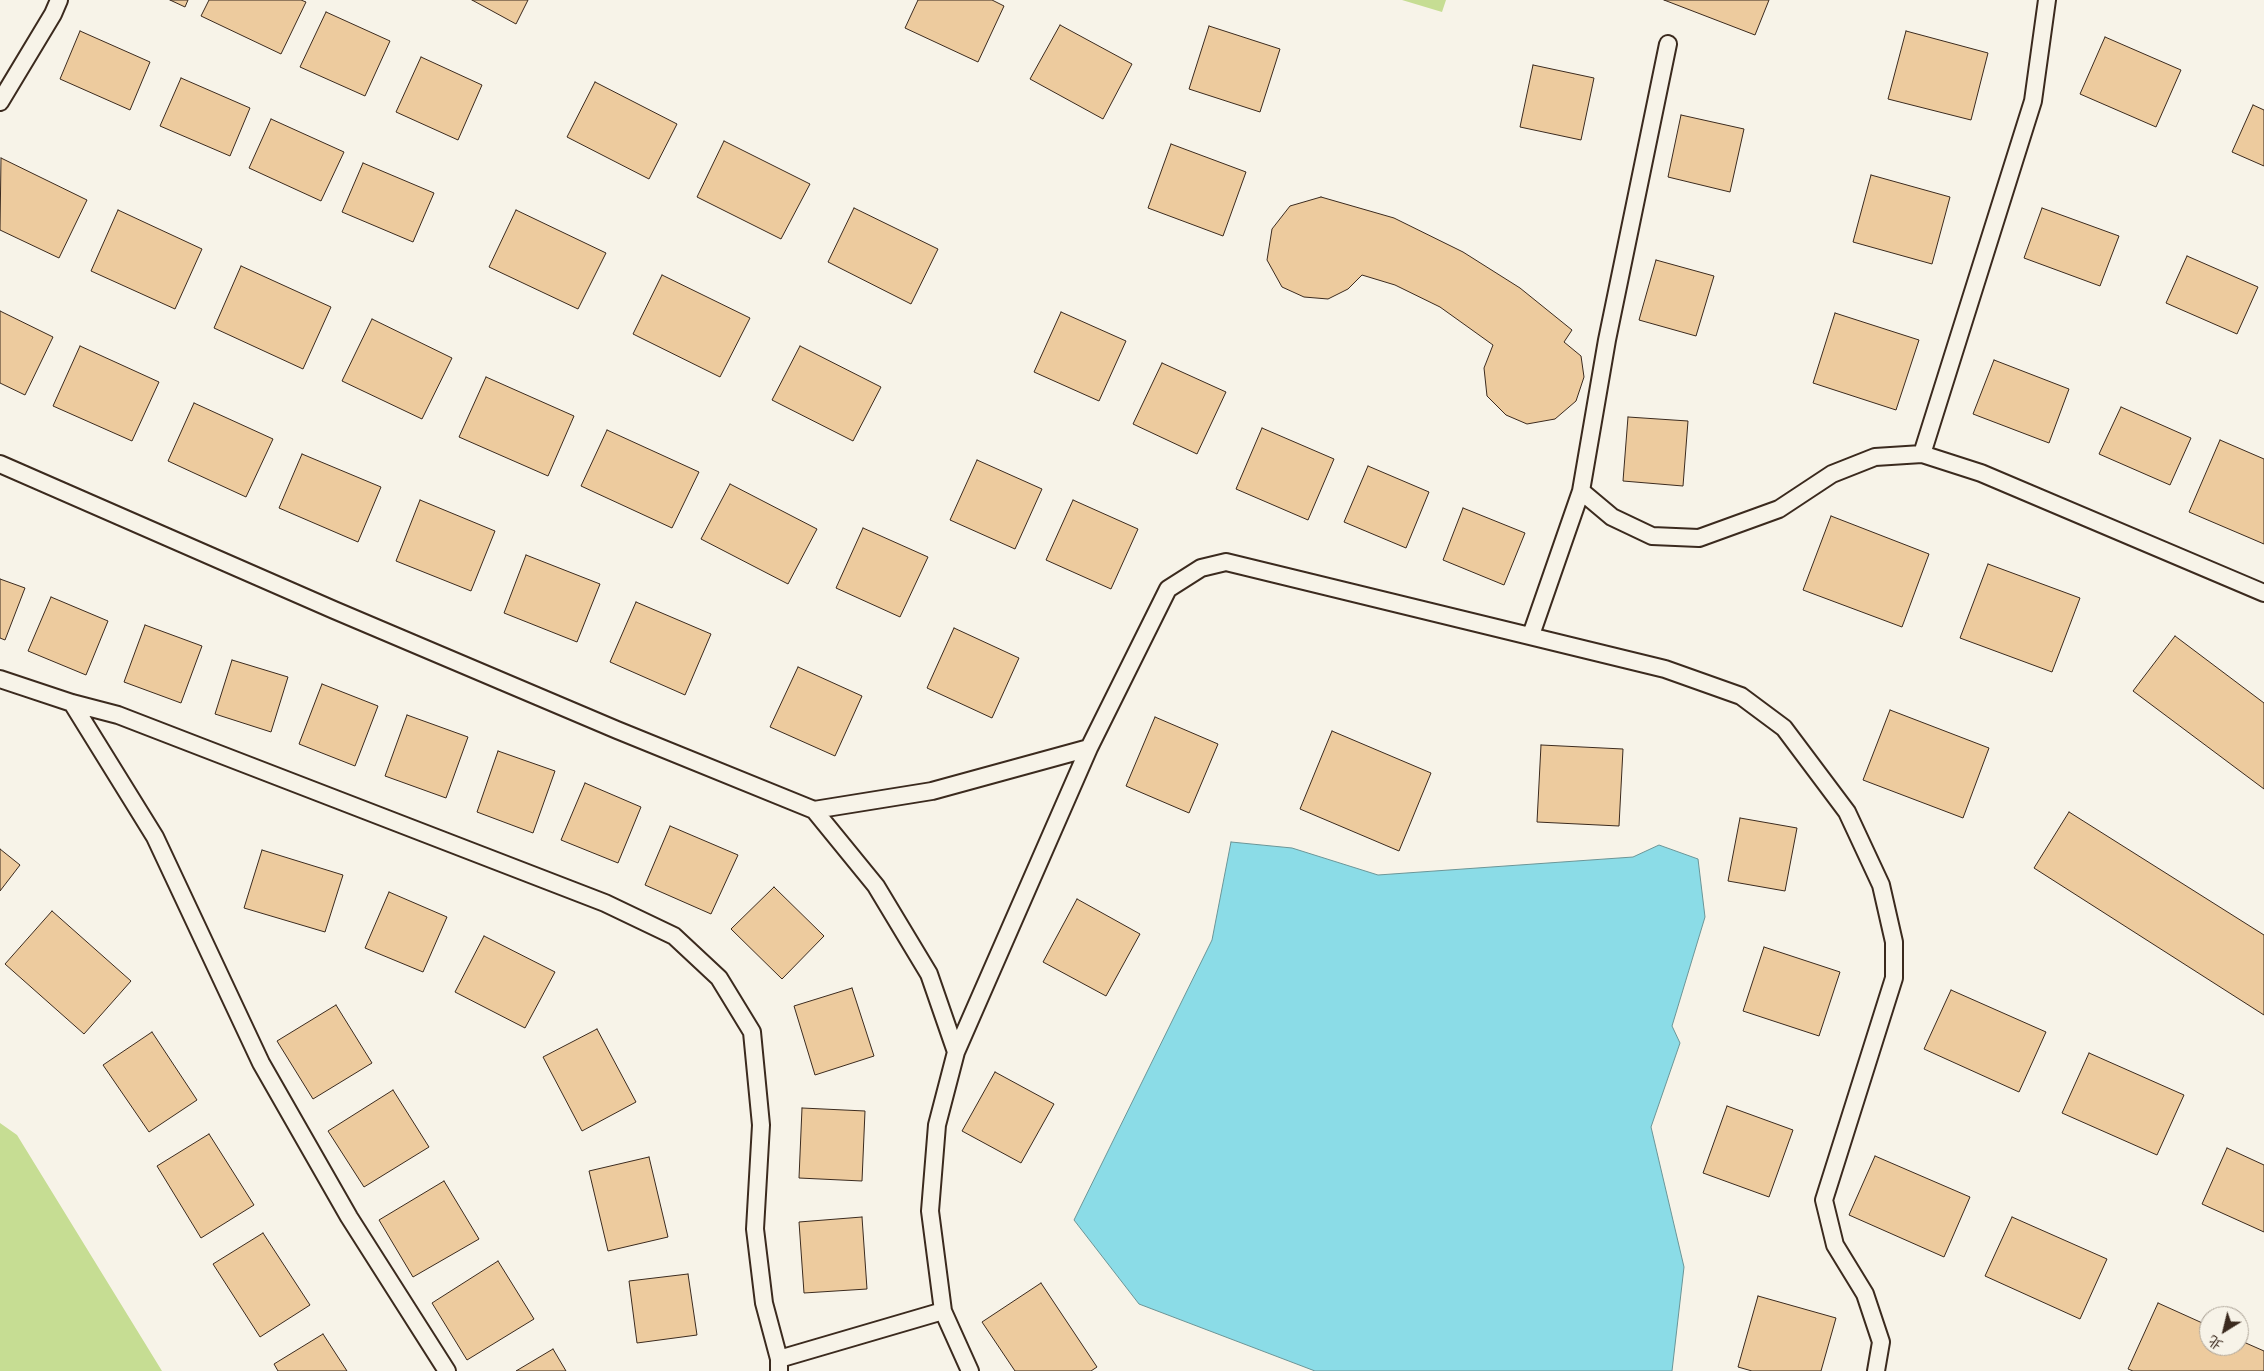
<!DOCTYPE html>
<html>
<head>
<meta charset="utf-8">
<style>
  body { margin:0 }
  #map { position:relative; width:2264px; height:1371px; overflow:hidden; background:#f7f3e8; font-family:Pangolin,"LXGW WenKai TC",sans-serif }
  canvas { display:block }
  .north { position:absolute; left:2199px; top:1306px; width:50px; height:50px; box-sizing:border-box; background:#f7f3e8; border:1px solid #aca397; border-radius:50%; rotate:216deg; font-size:14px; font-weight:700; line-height:20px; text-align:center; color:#3b2a1e }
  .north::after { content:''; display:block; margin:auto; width:18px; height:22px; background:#3b2a1e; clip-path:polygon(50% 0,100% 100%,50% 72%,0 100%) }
</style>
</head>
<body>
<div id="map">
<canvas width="2264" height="1371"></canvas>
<div class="north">北</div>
</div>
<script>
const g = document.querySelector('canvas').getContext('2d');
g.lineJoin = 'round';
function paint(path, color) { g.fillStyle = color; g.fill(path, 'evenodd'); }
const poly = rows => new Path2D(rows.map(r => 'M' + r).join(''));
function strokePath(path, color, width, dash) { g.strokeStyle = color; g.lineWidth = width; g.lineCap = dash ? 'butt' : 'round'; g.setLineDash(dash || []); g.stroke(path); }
paint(poly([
  [1402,0,1446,0,1442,12],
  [0,1123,17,1135,162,1371,0,1371]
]), '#c6dd93');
const water = poly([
  [1231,842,1292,848,1378,875,1633,857,1659,845,1698,859,1705,917,1672,1026,1680,1043,1651,1127,1684,1267,1672,1371,1315,1371,1139,1304,1074,1220,1212,940,1231,842]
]);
paint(water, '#8bdce7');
strokePath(water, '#6b9597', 1);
const building = poly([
  [170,0,188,0,185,7,170,0],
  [209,0,301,0,306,2,281,54,201,16,209,0],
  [472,0,528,0,516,24,472,0],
  [918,0,992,0,1004,6,978,62,905,28,918,0],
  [1664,0,1769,0,1755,35,1664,0],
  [326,12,390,41,365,96,300,67,326,12],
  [1060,25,1132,64,1103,119,1030,79,1060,25],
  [1209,26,1280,49,1260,112,1189,89,1209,26],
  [80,31,150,62,130,110,60,79,80,31],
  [1906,31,1988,53,1971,120,1888,99,1906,31],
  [2105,37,2181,70,2156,127,2080,94,2105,37],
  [421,57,482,85,458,140,396,112,421,57],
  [1533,65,1594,78,1581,140,1520,127,1533,65],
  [181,78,250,108,230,156,160,126,181,78],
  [595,82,677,124,649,179,567,137,595,82],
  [2253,105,2264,110,2264,166,2232,152,2253,105],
  [1681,115,1744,129,1730,192,1668,177,1681,115],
  [271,119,344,152,321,201,249,168,271,119],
  [724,141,810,184,781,239,697,197,724,141],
  [1171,144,1246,172,1223,236,1148,208,1171,144],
  [1,158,87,200,59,258,0,230,1,158],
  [363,163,434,193,413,242,342,212,363,163],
  [1871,175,1950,197,1932,264,1853,242,1871,175],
  [1321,197,1394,218,1463,252,1520,288,1572,330,1564,342,1581,356,1584,377,1576,401,1555,419,1527,424,1506,415,1487,396,1484,368,1493,345,1440,307,1395,285,1362,275,1348,289,1328,299,1304,297,1282,287,1267,260,1272,229,1290,206,1321,197],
  [854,208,938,249,911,304,828,262,854,208],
  [2042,208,2119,236,2100,286,2024,258,2042,208],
  [118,210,202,249,175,309,91,271,118,210],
  [516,210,606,253,578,309,489,267,516,210],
  [2187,256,2258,287,2237,334,2166,303,2187,256],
  [1656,260,1714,276,1696,336,1639,320,1656,260],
  [241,266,331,307,303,369,214,328,241,266],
  [662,275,750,318,720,377,633,334,662,275],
  [0,311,53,337,25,395,0,383,0,311],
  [1061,312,1126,341,1099,401,1034,372,1061,312],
  [1835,313,1919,340,1896,410,1813,383,1835,313],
  [372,319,452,358,422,419,342,381,372,319],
  [80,346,159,382,132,441,53,406,80,346],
  [800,346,881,387,853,441,772,400,800,346],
  [1994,360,2069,389,2049,443,1973,414,1994,360],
  [1162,363,1226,392,1197,454,1133,424,1162,363],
  [486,377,574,416,548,476,459,437,486,377],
  [194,403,273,439,246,497,168,461,194,403],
  [2121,407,2191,438,2170,485,2099,454,2121,407],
  [1628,417,1688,421,1683,486,1623,481,1628,417],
  [1262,428,1334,459,1308,520,1236,489,1262,428],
  [607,430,699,472,672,528,581,486,607,430],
  [2220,440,2264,459,2264,544,2189,512,2220,440],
  [302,454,381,487,358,542,279,508,302,454],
  [977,460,1042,489,1015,549,950,520,977,460],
  [1368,466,1429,492,1406,548,1344,522,1368,466],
  [730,484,817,529,788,584,701,539,730,484],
  [420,500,495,531,471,591,396,561,420,500],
  [1073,500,1138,529,1111,589,1046,560,1073,500],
  [1463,508,1525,533,1504,585,1443,560,1463,508],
  [1831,516,1929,554,1902,627,1803,590,1831,516],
  [863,528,928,557,900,617,836,588,863,528],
  [526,555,600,584,577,642,504,613,526,555],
  [1988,564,2080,598,2052,672,1960,638,1988,564],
  [0,579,25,588,5,640,0,638,0,579],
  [51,597,108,621,86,675,28,651,51,597],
  [636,602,711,634,685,695,610,662,636,602],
  [145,625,202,646,181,703,124,682,145,625],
  [954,628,1019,658,992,718,927,688,954,628],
  [2175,636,2264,703,2264,789,2133,691,2175,636],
  [232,660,288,677,271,732,215,714,232,660],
  [798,667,862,696,835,756,770,727,798,667],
  [322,684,378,706,355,766,299,744,322,684],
  [1890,710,1989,748,1963,818,1863,780,1890,710],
  [407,715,468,737,446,798,385,776,407,715],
  [1155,717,1218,744,1189,813,1126,786,1155,717],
  [1332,731,1431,773,1399,851,1300,809,1332,731],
  [1541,745,1623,749,1619,826,1537,822,1541,745],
  [498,751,555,771,533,833,477,812,498,751],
  [585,783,641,807,618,863,561,840,585,783],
  [2069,812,2264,935,2264,1015,2034,868,2069,812],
  [1740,818,1797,828,1785,891,1728,881,1740,818],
  [670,826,738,855,711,914,645,885,670,826],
  [0,849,20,865,0,891,0,849],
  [262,850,343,875,325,932,244,908,262,850],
  [774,887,824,936,782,979,731,929,774,887],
  [389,892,447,917,423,972,365,948,389,892],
  [1077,899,1140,934,1106,996,1043,962,1077,899],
  [52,911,131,981,84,1034,5,964,52,911],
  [484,936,555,972,525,1028,455,992,484,936],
  [1764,947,1840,972,1819,1036,1743,1011,1764,947],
  [852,988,874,1056,815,1075,794,1006,852,988],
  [1951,990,2046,1032,2019,1092,1924,1049,1951,990],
  [336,1005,372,1063,313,1099,277,1041,336,1005],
  [597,1029,636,1102,582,1131,543,1057,597,1029],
  [152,1032,197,1100,149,1132,103,1065,152,1032],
  [2089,1053,2184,1095,2157,1155,2062,1113,2089,1053],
  [995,1072,1054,1104,1021,1163,962,1131,995,1072],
  [393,1090,429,1147,364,1187,328,1131,393,1090],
  [1727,1106,1793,1130,1769,1197,1703,1173,1727,1106],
  [802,1108,865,1111,862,1181,799,1178,802,1108],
  [209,1134,254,1205,201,1238,157,1166,209,1134],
  [2227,1148,2264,1165,2264,1232,2202,1204,2227,1148],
  [1875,1156,1970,1197,1944,1257,1849,1215,1875,1156],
  [649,1157,668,1237,608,1251,589,1171,649,1157],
  [444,1181,479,1239,413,1277,379,1220,444,1181],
  [862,1217,867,1289,804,1293,799,1222,862,1217],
  [2012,1217,2107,1259,2080,1319,1985,1276,2012,1217],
  [263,1233,310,1305,260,1337,213,1264,263,1233],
  [498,1261,534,1319,467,1360,432,1303,498,1261],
  [688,1274,697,1335,637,1343,629,1281,688,1274],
  [1041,1283,1097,1367,1091,1371,1015,1371,982,1322,1041,1283],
  [1758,1296,1836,1318,1821,1371,1752,1371,1738,1367,1758,1296],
  [2158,1303,2209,1326,2209,1346,2239,1346,2239,1340,2264,1351,2264,1371,2133,1371,2128,1369,2158,1303],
  [323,1334,347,1371,278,1371,274,1364,323,1334],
  [553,1349,566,1371,516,1371,553,1349]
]);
paint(building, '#edcb9e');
strokePath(building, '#3b2a1e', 1);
const service = poly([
  [0,102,53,14,59,0],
  [1922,454,2033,101,2047,0],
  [0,464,334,610,617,730,814,810,876,886,929,974,956,1052],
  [1581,491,1612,517,1652,536,1699,538,1779,509,1832,474,1875,457,1922,454,1981,473,2264,593],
  [1531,635,1581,491,1607,340,1668,44],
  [0,679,72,703,118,715,605,903,674,936,719,978,752,1032,761,1125,755,1229,764,1303,779,1359,779,1371],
  [72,703,155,837,261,1063,349,1217,447,1371],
  [814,810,932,791,1089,748],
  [779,1359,943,1311],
  [970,1371,943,1311,930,1211,937,1125,956,1052,1089,748,1168,589,1201,568,1226,562,1665,669,1741,696,1784,728,1847,812,1881,885,1894,942,1894,978,1824,1200,1835,1245,1865,1294,1881,1342,1876,1371]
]);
strokePath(service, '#3b2a1e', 20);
strokePath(service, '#f7f3e8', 16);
</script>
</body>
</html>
